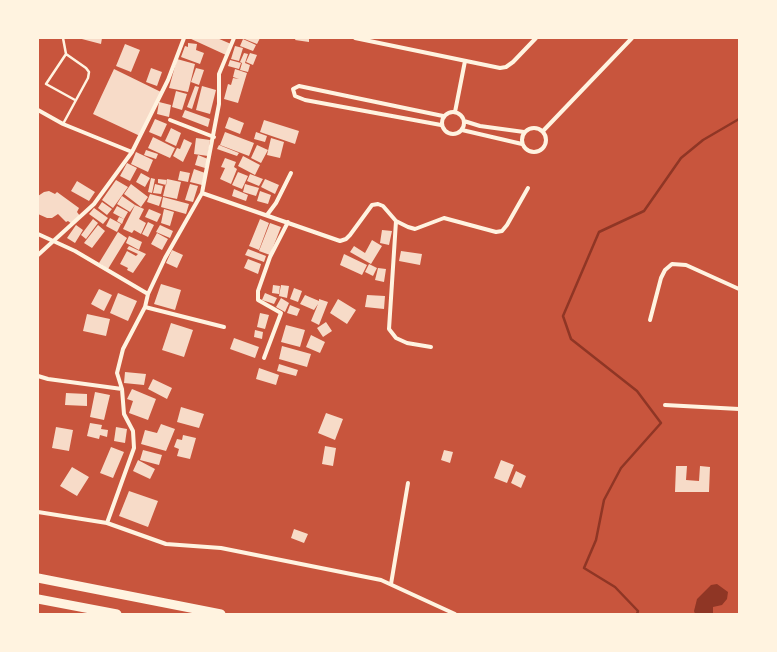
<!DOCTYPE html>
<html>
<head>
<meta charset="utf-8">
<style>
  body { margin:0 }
  #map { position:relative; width:777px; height:652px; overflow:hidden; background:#c8553d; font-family:Poppins,sans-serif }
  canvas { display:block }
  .frame { position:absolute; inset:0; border:39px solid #fff3e0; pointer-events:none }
</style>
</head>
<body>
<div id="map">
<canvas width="777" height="652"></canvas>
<div class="frame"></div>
</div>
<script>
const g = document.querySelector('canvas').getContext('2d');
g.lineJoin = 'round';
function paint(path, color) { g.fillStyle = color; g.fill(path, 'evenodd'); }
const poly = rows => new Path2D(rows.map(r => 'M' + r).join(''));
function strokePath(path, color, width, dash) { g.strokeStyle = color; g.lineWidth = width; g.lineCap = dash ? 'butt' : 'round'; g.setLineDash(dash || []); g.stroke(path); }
paint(poly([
  [717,584,728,592,727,599,722,605,713,607,713,614,695,614,694,611,697,599,711,585]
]), '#8f3625');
strokePath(poly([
  [637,614,638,611,615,587,584,568,596,540,604,500,621,468,661,423,637,391,571,339,563,316,599,232,644,211,681,158,703,140,739,119]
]), '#8f3625', 2.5);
paint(poly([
  [78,38,102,38,101,44],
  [189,38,217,38,231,44,226,55],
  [242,38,260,38,257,44],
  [296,38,309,38,309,42,295,40],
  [243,39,256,45,253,51,240,46],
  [188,43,197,44,196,50,204,53,200,64,181,57,185,46,188,47],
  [125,44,140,50,131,72,116,66],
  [235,46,243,48,239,61,231,59],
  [244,53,248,54,245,63,250,65,248,72,240,70,242,63,240,62],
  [250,53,257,55,253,65,246,62],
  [177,59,195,64,188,92,169,88],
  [230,60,241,63,239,69,228,66],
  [151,68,162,72,157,86,146,82],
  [196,68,204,70,199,85,191,82],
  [114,69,161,92,140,136,93,114],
  [235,69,247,73,238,103,224,99,228,84,231,85,233,78,239,79,233,77],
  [195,86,199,87,192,109,187,107],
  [202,86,216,90,210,114,196,110],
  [176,91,187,94,182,110,172,107],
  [159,102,171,105,169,117,157,114],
  [185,110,210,119,208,127,182,117],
  [229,117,244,123,240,134,225,128],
  [155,119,167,124,161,137,149,132],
  [264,120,299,131,295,144,260,132],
  [171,128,181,133,176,146,165,141],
  [225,132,254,143,249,156,220,145],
  [256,132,267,136,265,142,254,139],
  [153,137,175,148,170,158,148,148],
  [196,138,210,140,208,156,194,154],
  [271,138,284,142,280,158,267,155],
  [184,139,192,143,183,162,173,156,177,148,180,149],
  [219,145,239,153,237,156,217,149],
  [257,145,268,150,261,163,251,158],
  [146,150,158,154,156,159,144,155],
  [136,152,153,160,148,172,131,164],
  [198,155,208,159,205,168,195,165],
  [243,156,260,165,255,175,238,166],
  [225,158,236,162,234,167,237,169,231,184,220,179,225,168,221,167],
  [127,163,137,168,130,181,120,176],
  [194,169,205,173,202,185,190,182],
  [180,171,190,173,188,182,178,180],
  [238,172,248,176,242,189,232,185],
  [141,173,150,178,145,187,136,182],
  [250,174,263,179,259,186,247,181],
  [151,178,155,179,152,193,148,192],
  [158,179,167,180,166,185,158,183],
  [167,179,181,182,177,199,163,196],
  [265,179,279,185,275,194,261,187],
  [116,180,128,187,113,208,102,200],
  [77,181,95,192,89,201,71,191],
  [131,184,148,197,141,207,124,194],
  [155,184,163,186,161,194,153,193],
  [190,184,198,186,193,202,185,200],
  [245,184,259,188,256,196,243,192],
  [234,189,248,195,246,201,232,196],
  [49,191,55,194,57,192,79,208,77,212,80,216,72,224,68,221,66,222,58,214,52,218,47,218,38,214,38,196,44,192],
  [260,191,271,195,268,204,257,201],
  [150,194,162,197,159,206,147,202],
  [122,196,135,205,130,212,117,204],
  [163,197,189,204,186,214,161,207],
  [102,202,112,209,107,215,98,208],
  [135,205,144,209,139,219,146,223,141,234,134,230,132,233,123,229],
  [117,206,128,212,124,219,113,213],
  [94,208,108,218,103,224,89,214],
  [149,209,161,214,157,222,145,217],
  [164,209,174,212,170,226,161,223],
  [119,217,124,219,122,224,117,221],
  [110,218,121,224,117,232,106,226],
  [93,219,98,223,86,239,81,235],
  [260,219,269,223,259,250,249,246],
  [148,222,154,225,148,237,142,234],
  [270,223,281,227,270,255,259,251],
  [76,225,83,230,75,243,67,238],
  [98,225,105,231,92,248,84,243],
  [160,225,173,231,170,238,156,232],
  [382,230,392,231,389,245,380,243],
  [118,232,127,238,108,269,99,263],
  [157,233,168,239,162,250,151,244],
  [129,236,142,242,139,250,126,243],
  [372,240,382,246,371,264,350,252,354,246,365,253],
  [129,246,146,254,133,273,127,270,128,268,120,264,127,251,136,256,138,254,127,249],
  [248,249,266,256,264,262,245,255],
  [172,250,183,255,177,268,166,263],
  [401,251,422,254,420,265,399,261],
  [344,254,367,265,362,275,340,265],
  [248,259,261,264,258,274,244,268],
  [369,264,377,268,373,276,365,272],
  [378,268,386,269,384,282,375,280],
  [161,284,181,290,175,310,154,304],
  [273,285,280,286,279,294,272,293],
  [281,285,289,286,287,298,279,296],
  [294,288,302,291,298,302,290,299],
  [99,289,112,295,104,311,91,304],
  [118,293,137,301,128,321,110,313],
  [265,293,277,298,274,304,262,300],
  [305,295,319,301,319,299,328,302,319,325,311,321,318,304,314,310,300,304],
  [367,295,385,296,384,309,365,307],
  [281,298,289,303,285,312,276,307],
  [338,299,356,310,347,324,330,313],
  [290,305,300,309,297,316,287,313],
  [260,313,269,315,265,329,257,327],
  [87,314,110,319,106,336,83,331],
  [326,322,332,331,323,337,317,328],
  [171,323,193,330,184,357,162,350],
  [286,325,305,330,300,347,281,342],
  [255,330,263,332,262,339,254,337],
  [311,335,325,342,320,353,306,347],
  [234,338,259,347,255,358,230,349],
  [282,346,311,354,307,367,279,359],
  [279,364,298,370,296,376,277,371],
  [259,368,279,375,276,385,256,379],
  [125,372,146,374,144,385,124,383],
  [153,379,172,388,167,399,148,389],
  [132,389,156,399,148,420,129,413,133,401,127,399],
  [95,392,110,395,104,420,90,417],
  [66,393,87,394,87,406,65,405],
  [181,407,204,414,199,428,177,422],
  [326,413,343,419,335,440,318,433],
  [90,423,102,425,101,429,108,430,107,437,100,435,99,439,87,436],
  [161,424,175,429,166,451,141,444,145,430,157,433],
  [56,427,73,430,69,451,52,448],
  [116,427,127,429,125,443,114,441],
  [183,435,196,438,190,459,177,456,179,449,174,447,177,439,182,440],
  [325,446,336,448,333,466,322,464],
  [111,447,124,452,113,478,100,473],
  [143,450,162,455,159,465,140,460],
  [444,450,453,452,450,463,441,460],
  [138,460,155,469,150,479,133,471],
  [501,460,514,465,507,483,494,478],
  [676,466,687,466,686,480,699,481,700,466,710,467,709,492,675,492],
  [72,467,89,477,77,496,60,486],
  [516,471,526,476,521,488,511,483],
  [129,491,158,501,148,527,119,516],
  [294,529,308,534,304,543,291,538]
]), '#f7dbc8');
strokePath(poly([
  [63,38,66,54,46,84,75,100],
  [63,124,88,78,89,72,86,68,66,54]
]), '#fff3e0', 2.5);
strokePath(poly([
  [355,38,500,68,506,67,513,62,536,38],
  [38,110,63,124,132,152],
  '442 123a11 11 0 1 1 22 0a11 11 0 1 1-22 0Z',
  [455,112,465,61],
  [170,120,214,137],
  [464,121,480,126,524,132],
  [441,125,305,100,295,96,293,89,299,86,443,116],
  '522 140a12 12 0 1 1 24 0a12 12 0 1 1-24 0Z',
  [462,130,522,144],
  [543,131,632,38],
  [202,193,340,241,346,239,350,235,372,205,378,204,383,206,396,221,408,227,415,229,444,218,496,232,502,231,507,225,528,188],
  [267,215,276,203,291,173],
  [396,221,389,329,396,338,407,343,431,347],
  [38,234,75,251,148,294],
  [38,255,94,204,132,152,168,80,184,38],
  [145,307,224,327],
  [650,320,661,278,665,270,672,264,686,265,739,289],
  [264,358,281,313,258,300,258,291,270,257,288,222],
  [38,376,48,379,122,389],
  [665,405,739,409],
  [38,512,107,523,166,544,221,548,381,580,455,614],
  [107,523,134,448,133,431,124,414,122,389,117,373,123,349,145,307,148,294,165,258,202,193,219,104,219,74,234,38],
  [391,584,408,483]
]), '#fff3e0', 4);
strokePath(poly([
  [38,578,221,614],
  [38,599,117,614]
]), '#fff3e0', 9);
</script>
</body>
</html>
